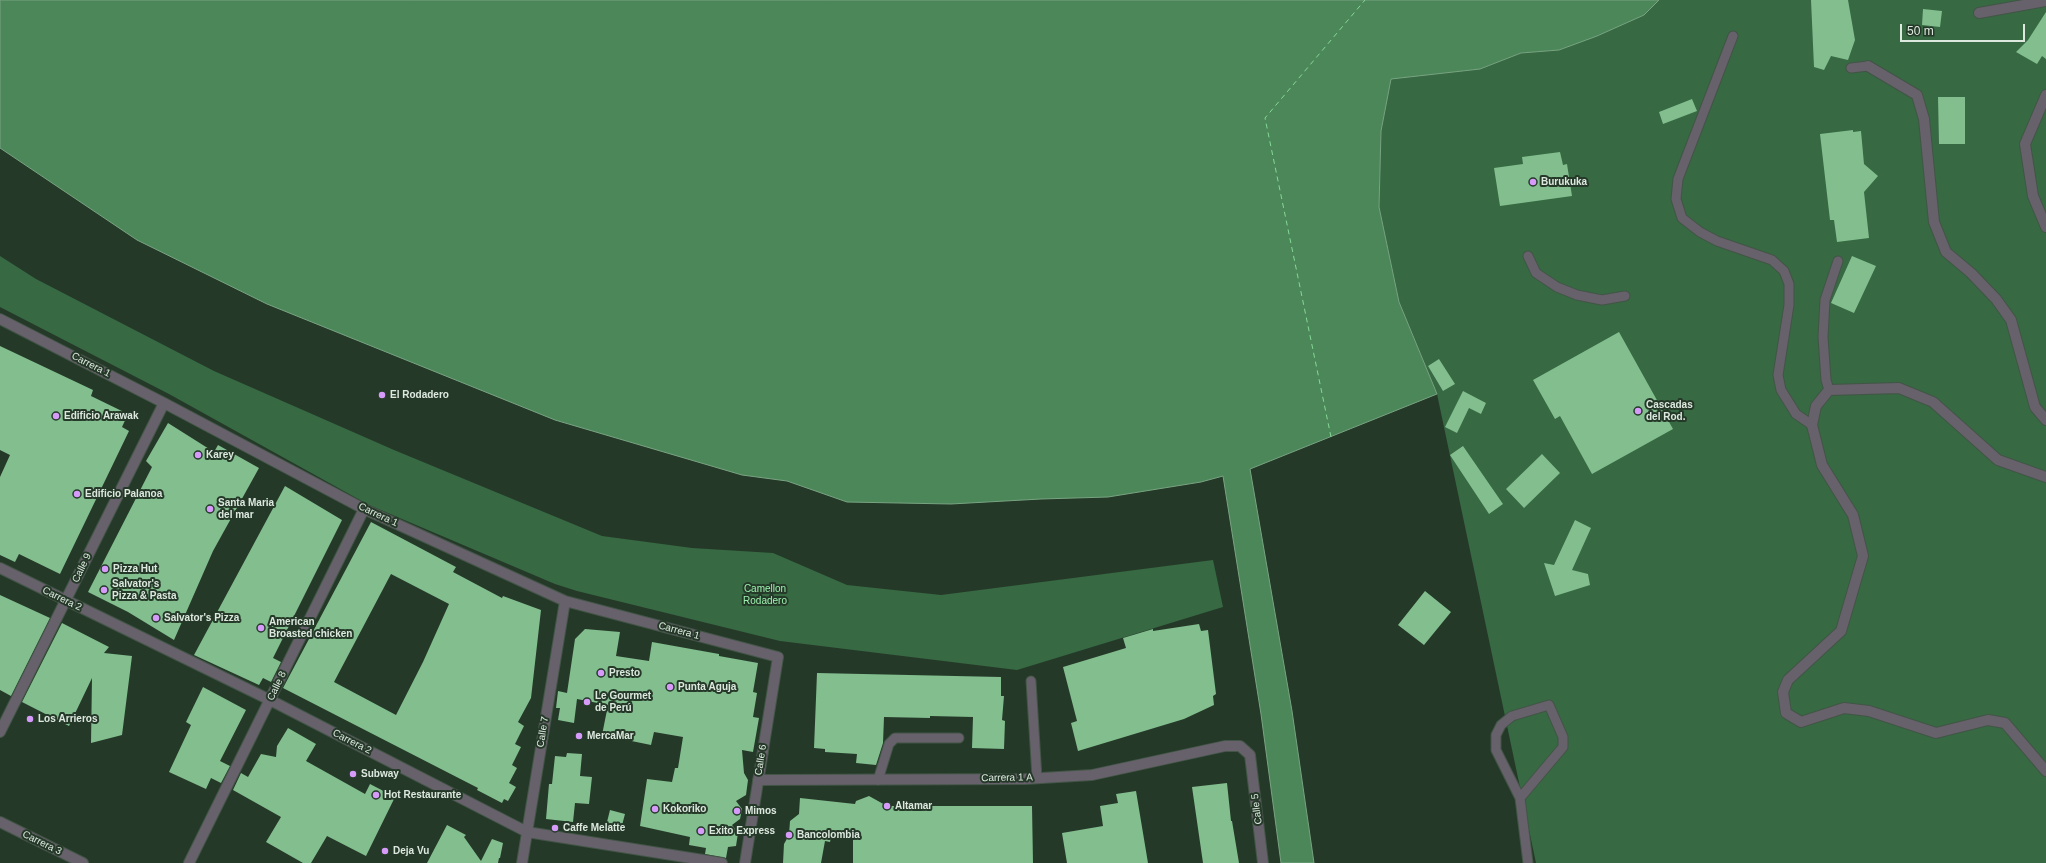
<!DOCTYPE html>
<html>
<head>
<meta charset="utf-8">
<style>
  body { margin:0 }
  #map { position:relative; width:2046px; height:863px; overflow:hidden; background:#253929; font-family:Arial,sans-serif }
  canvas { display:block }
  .scale { position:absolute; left:1900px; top:24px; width:125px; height:18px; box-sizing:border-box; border:2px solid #dde9df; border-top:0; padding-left:5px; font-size:12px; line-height:14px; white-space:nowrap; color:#dde9df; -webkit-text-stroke:3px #253929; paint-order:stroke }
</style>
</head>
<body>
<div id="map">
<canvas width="2046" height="863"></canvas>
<div class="scale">50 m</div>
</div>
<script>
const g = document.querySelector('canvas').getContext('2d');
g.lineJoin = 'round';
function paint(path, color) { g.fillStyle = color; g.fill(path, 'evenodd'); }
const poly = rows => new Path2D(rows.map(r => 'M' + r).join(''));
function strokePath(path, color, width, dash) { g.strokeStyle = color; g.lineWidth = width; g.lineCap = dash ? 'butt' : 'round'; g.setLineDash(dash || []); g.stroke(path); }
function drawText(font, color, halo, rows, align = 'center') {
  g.font = font + ' Arial,sans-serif'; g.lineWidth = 4; g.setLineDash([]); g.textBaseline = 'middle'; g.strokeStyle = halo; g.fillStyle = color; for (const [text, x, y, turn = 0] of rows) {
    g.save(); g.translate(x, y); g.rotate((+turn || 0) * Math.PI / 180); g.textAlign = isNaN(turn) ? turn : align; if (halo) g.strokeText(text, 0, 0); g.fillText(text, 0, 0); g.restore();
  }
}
paint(poly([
  [1659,0,2046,0,2046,863,1536,863,1437,394,1399,302,1379,207,1381,131,1391,78,1480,69,1521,53,1559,50,1644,15],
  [0,256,36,279,214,371,394,450,602,536,692,548,773,553,847,585,941,595,1213,560,1223,607,1017,670,780,641,577,591,555,584,369,505,169,394,0,307]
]), '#376943');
const water = poly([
  [0,0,1659,0,1644,15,1597,36,1559,50,1521,53,1480,69,1391,79,1381,131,1379,207,1399,302,1437,394,1250,469,1292,711,1314,863,1281,863,1261,714,1223,476,1201,482,1108,497,1041,499,951,504,847,502,787,481,742,475,555,420,267,304,137,240,0,148,0,0]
]);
paint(water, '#4c8759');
strokePath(water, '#78a481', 1);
strokePath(poly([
  [1331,437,1265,118,1365,0]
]), '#85d897', 1, [5, 4]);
paint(poly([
  [1811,0,1848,0,1855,40,1848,60,1831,56,1824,70,1814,67],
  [1923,9,1942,11,1940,27,1922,25],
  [2046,12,2046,59,2042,56,2037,64,2016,52,2028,40],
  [1938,97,1965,97,1965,144,1939,144],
  [1692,99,1697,111,1663,124,1659,112],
  [1853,130,1853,132,1861,131,1864,164,1878,176,1864,192,1869,238,1837,242,1834,220,1830,220,1820,134],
  [1560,152,1563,165,1567,164,1572,196,1500,206,1494,168,1523,164,1522,157],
  [1852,256,1876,266,1854,313,1831,303],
  [1619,332,1673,429,1592,474,1560,416,1555,419,1533,380],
  [0,346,93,390,91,396,128,414,122,427,129,431,60,574,19,554,15,562,0,555,0,477,10,455,0,450],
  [1439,359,1455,384,1443,391,1428,366],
  [1463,391,1486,403,1481,414,1469,408,1457,433,1445,427],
  [168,423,214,452,218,445,259,468,213,551,174,640,128,612,88,592,152,467,146,461],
  [1463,446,1503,504,1489,514,1450,455],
  [1542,454,1560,473,1524,508,1506,489],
  [285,486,342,520,273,658,281,662,271,682,263,678,259,685,194,655],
  [1575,520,1591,528,1572,570,1588,574,1590,585,1555,596,1544,563,1554,565],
  [371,522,456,567,453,572,502,598,503,596,541,610,531,698,518,722,524,726,515,744,521,747,512,765,517,768,509,783,516,787,508,801,504,799,502,803,477,790,478,788,283,688],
  [391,574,449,604,423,662,396,715,334,682],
  [1425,591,1451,612,1424,645,1398,625],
  [0,595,50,618,11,696,0,690],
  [62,623,109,647,104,653,132,656,122,735,91,743,92,678,69,726,22,702],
  [1199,624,1201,631,1208,630,1216,694,1213,696,1214,705,1184,719,1078,751,1071,723,1077,721,1063,667,1126,648,1123,638,1153,629,1153,631],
  [585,629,620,632,616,656,649,661,652,642,719,654,719,656,758,663,753,692,757,693,753,717,759,718,753,752,742,750,744,773,748,780,746,795,736,801,742,809,740,819,732,825,738,833,736,846,728,847,726,858,705,854,706,848,689,845,690,837,640,826,647,779,672,782,675,768,678,768,683,737,654,732,651,745,602,735,608,705,577,699,574,723,558,720,560,708,556,708,558,691,567,693,575,639],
  [817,673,1001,677,1001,696,1004,696,1002,720,1005,721,1004,749,972,748,973,717,930,716,930,718,884,717,883,743,876,765,856,763,857,754,825,752,825,749,814,748],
  [203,687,246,710,220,761,230,766,221,783,211,778,206,789,169,772,191,725,186,722],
  [288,728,316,744,306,761,365,794,370,784,395,797,366,856,327,836,311,863,303,863,266,842,281,817,233,790,241,773,248,777,261,754,276,757,277,746],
  [567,753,582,754,580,776,592,777,589,804,575,803,573,822,546,819,549,784,552,784,555,756,566,757],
  [1227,783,1231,821,1232,821,1239,863,1203,863,1192,787],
  [1136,791,1148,863,1067,863,1062,833,1103,826,1100,806,1118,803,1116,794],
  [869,796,887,806,1032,806,1033,863,853,863,853,839,831,837,830,842,825,841,821,863,783,863,784,844,789,835,790,821,799,814,800,798,855,804,856,801],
  [610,810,625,814,621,829,606,826],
  [447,825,466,835,464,837,481,861,492,839,503,843,500,858,499,858,498,863,427,863]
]), '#82be8e');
const lane = poly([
  [1733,36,1678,179,1676,199,1682,218,1700,232,1717,241,1772,260,1784,271,1789,284,1789,305,1778,375,1781,390,1796,414,1812,425],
  [1851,68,1868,66],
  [1528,256,1536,273,1557,287,1577,295,1602,300,1625,296],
  [1829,390,1826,380,1823,337,1825,300,1838,261],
  [1031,681,1037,778],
  [878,780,889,744,895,738,959,738],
  [1520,798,1563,747,1563,737,1549,705,1512,716,1501,725,1496,735,1496,750,1520,798,1528,863]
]);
const street = poly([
  [1979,13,2046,1],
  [1868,66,1917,95,1924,119,1934,222,1946,252,1971,273,1996,299,2011,320,2035,407,2046,420],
  [2046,95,2025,144,2033,196,2046,227],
  [0,319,164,403,364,509,565,601,778,657,745,863],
  [2046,477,1998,460,1933,402,1899,388,1829,390,1816,406,1812,425,1822,465,1853,515,1863,556,1841,631,1788,680,1783,692,1786,713,1801,722,1844,708,1869,711,1936,733,1988,720,2005,723,2046,771],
  [0,568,270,700,527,832,722,863],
  [0,732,164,403],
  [758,780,1025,779,1092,775,1225,746,1240,746,1250,755,1263,863],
  [0,822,83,863],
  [189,863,364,509],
  [522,863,565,601]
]);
strokePath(lane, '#425546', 11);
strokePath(street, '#425546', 12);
strokePath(lane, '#67616b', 9);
strokePath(street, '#67616b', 10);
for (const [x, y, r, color] of [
  [1533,182,4,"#d69bf9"],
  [382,395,4,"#d69bf9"],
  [1638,411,4,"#d69bf9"],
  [56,416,4,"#d69bf9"],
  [198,455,4,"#d69bf9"],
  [77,494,4,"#d69bf9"],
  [210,509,4,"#d69bf9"],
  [105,569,4,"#d69bf9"],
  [104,590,4,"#d69bf9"],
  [156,618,4,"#d69bf9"],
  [261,628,4,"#d69bf9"],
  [601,673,4,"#d69bf9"],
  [670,687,4,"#d69bf9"],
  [587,702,4,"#d69bf9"],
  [30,719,4,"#d69bf9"],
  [579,736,4,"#d69bf9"],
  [353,774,4,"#d69bf9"],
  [376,795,4,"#d69bf9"],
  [887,806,4,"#d69bf9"],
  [655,809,4,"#d69bf9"],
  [737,811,4,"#d69bf9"],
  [555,828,4,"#d69bf9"],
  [701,831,4,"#d69bf9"],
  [789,835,4,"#d69bf9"],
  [385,851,4,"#d69bf9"]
]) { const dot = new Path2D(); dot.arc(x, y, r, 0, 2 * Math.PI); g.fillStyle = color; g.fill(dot); strokePath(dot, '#253929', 1.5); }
drawText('bold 10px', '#dde9df', '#253929', [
  ["Burukuka",1541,182],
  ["El Rodadero",390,395],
  ["Cascadas",1646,405],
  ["del Rod.",1646,417],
  ["Edificio Arawak",64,416],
  ["Karey",206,455],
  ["Edificio Palanoa",85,494],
  ["Santa Maria",218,503],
  ["del mar",218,515],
  ["Pizza Hut",113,569],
  ["Salvator's",112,584],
  ["Pizza & Pasta",112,596],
  ["Salvator's Pizza",164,618],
  ["American",269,622],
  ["Broasted chicken",269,634],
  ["Presto",609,673],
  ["Punta Aguja",678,687],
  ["Le Gourmet",595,696],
  ["de Perú",595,708],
  ["Los Arrieros",38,719],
  ["MercaMar",587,736],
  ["Subway",361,774],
  ["Hot Restaurante",384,795],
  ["Altamar",895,806],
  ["Kokoriko",663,809],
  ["Mimos",745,811],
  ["Caffe Melatte",563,828],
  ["Exito Express",709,831],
  ["Bancolombia",797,835],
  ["Deja Vu",393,851]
], 'left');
drawText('10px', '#dde9df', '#253929', [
  ["Carrera 1",91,365,27],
  ["Carrera 1",378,515,25],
  ["Calle 9",82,568,-64],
  ["Carrera 2",62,599,26],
  ["Carrera 1",679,631,15],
  ["Calle 8",277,686,-64],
  ["Calle 7",543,732,-81],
  ["Carrera 2",352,742,27],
  ["Calle 6",761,760,-81],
  ["Carrera 1 A",1007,778,-1],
  ["Calle 5",1257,809,-97],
  ["Carrera 3",42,843,26]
]);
drawText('10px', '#9cf1ae', '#253929', [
  ["Camellon",765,589],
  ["Rodadero",765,601]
]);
</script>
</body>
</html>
